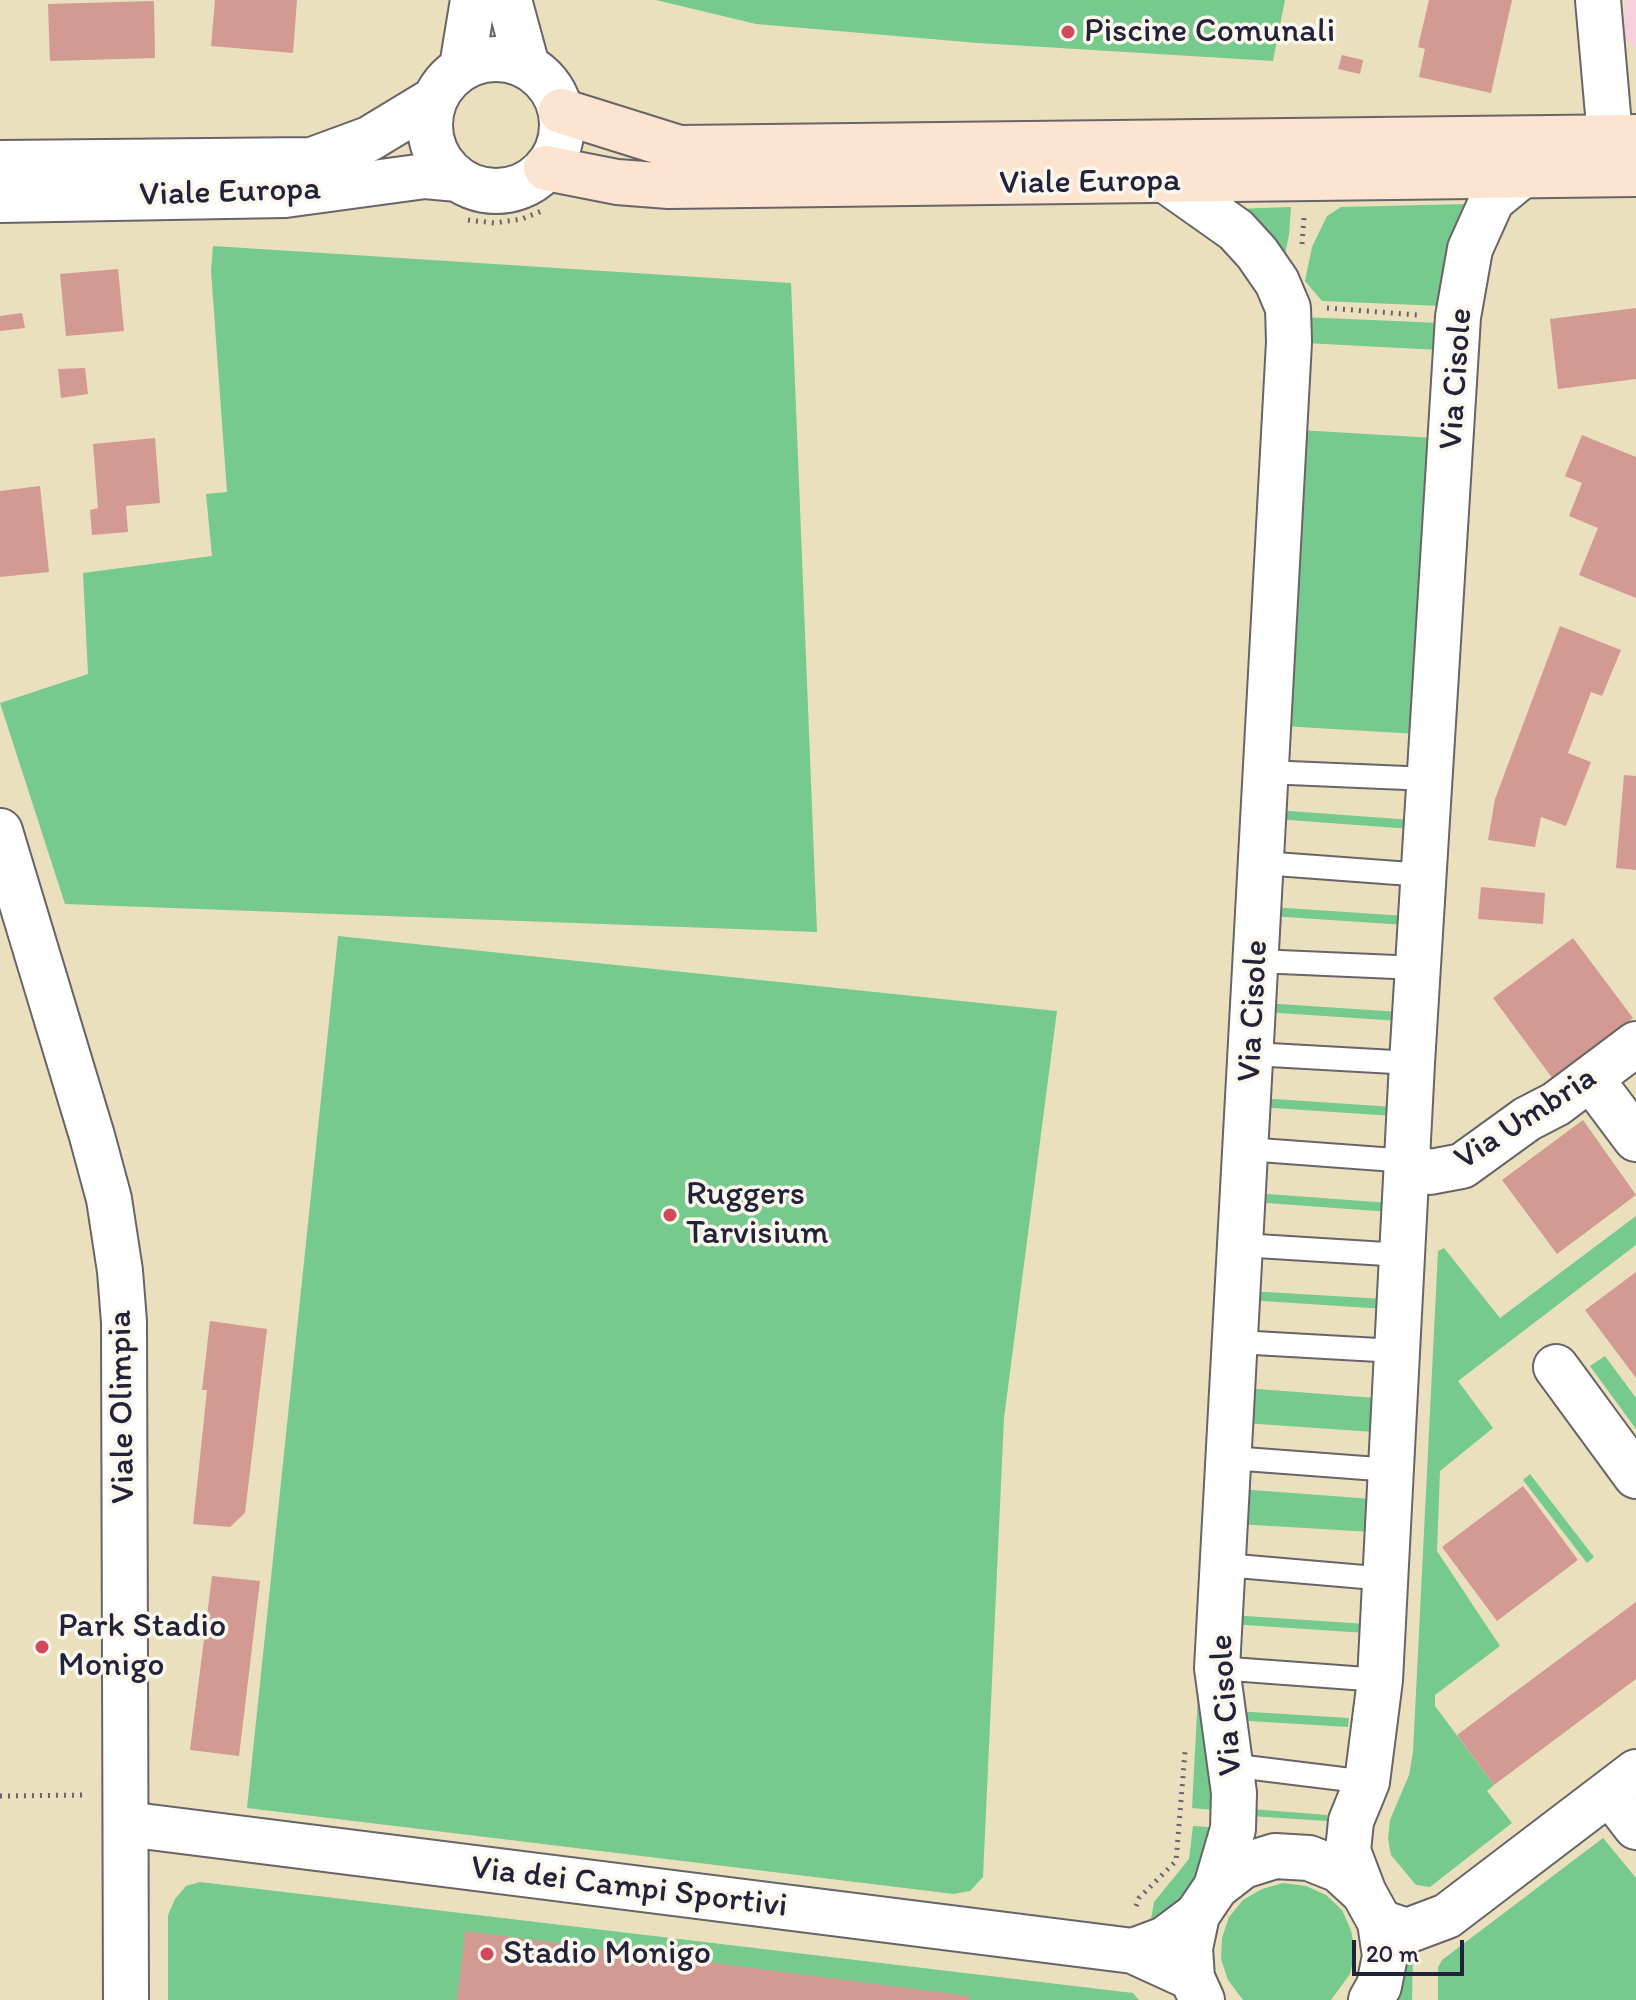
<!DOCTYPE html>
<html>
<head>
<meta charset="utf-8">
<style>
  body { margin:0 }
  #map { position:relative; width:1636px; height:2000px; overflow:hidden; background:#eae0bd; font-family:Itim,sans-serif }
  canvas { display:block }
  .scale { position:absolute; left:1352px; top:1940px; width:112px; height:36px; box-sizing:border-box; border:4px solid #22223b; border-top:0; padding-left:10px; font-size:24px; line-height:28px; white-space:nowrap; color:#22223b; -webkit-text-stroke:6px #fbf7ec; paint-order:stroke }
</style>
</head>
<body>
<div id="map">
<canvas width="1636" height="2000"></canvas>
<div class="scale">20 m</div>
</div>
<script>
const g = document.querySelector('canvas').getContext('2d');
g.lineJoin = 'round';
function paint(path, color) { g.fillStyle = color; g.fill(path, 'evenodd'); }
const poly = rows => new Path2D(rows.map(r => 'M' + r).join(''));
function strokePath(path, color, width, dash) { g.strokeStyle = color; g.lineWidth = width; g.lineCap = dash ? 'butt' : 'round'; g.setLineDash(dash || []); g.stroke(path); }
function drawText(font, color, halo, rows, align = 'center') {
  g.font = font + ' Itim,sans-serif'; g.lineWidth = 7; g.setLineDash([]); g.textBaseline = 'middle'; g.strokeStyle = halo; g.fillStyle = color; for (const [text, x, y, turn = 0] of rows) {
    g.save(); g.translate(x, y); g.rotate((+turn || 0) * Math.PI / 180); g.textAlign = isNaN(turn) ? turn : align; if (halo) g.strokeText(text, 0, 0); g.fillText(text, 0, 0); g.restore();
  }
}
paint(poly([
  [1625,0,1636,0,1636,48,1624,38]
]), '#f5cfdc');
paint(poly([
  [656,0,1285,0,1273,61,978,43,756,24],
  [1466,204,1441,306,1322,301,1305,281,1312,247,1327,216,1341,207],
  [1291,207,1289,235,1285,254,1280,256,1233,209],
  [213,246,791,283,817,932,65,904,0,703,88,674,83,573,212,556,206,494,227,492,211,271],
  [1302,317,1441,323,1439,350,1305,343],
  [1299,430,1435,438,1418,734,1282,726],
  [1276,810,1412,820,1412,829,1275,819],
  [1271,907,1406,916,1406,925,1270,916],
  [338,936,1057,1011,1004,1418,983,1877,970,1891,954,1894,247,1808],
  [1264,1003,1400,1012,1400,1021,1264,1012],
  [1259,1098,1394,1107,1394,1116,1258,1107],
  [1254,1193,1390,1203,1390,1212,1253,1202],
  [1636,1216,1636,1245,1458,1381,1493,1428,1440,1471,1437,1551,1500,1646,1435,1695,1435,1706,1494,1785,1487,1791,1512,1823,1430,1887,1416,1885,1391,1855,1388,1839,1390,1820,1409,1775,1413,1752,1438,1251,1444,1248,1500,1318],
  [1249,1291,1384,1299,1385,1309,1248,1300],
  [1605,1356,1636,1398,1636,1429,1590,1366],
  [1244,1388,1376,1398,1375,1432,1243,1423],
  [1530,1474,1594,1557,1587,1563,1523,1480],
  [1239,1489,1372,1499,1371,1532,1238,1524],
  [1231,1615,1366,1624,1366,1633,1230,1624],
  [1202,1618,1223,1811,1192,1808],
  [1236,1711,1349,1718,1348,1727,1249,1721,1236,1720],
  [1251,1809,1327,1815,1327,1821,1250,1816],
  [1193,1826,1221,1828,1218,1848,1179,1904,1151,1919,1154,1902,1189,1859],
  [1603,1838,1636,1878,1636,2000,1438,2000,1438,1967,1442,1960],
  [200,1882,1133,1993,1139,2000,168,2000,168,1915,175,1899,186,1886],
  [1283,1883,1306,1886,1326,1895,1342,1910,1351,1930,1355,1952,1350,1974,1331,2000,1243,2000,1228,1980,1221,1959,1222,1938,1229,1917,1243,1900,1262,1889],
  [1413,1954,1412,2000,1385,2000,1396,1973]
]), '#76ca8d');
paint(poly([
  [215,0,297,0,293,53,211,46],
  [1429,0,1512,0,1491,93,1419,77,1425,49,1418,47],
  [154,1,155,58,50,61,48,4],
  [1342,55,1363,60,1360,74,1338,69],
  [118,269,124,331,66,336,60,274],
  [1636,308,1636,379,1558,389,1550,319],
  [22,313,25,328,0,331,0,316],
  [85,368,88,394,61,398,58,369],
  [1582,435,1636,457,1636,598,1579,575,1598,528,1569,516,1582,483,1565,476],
  [155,438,160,503,126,506,128,532,92,535,90,510,98,508,93,444],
  [40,486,49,572,0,577,0,491],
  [1560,626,1621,650,1602,696,1591,692,1568,753,1591,762,1566,826,1541,817,1535,847,1488,840,1495,799],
  [1624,775,1636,776,1636,870,1616,868],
  [1481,887,1545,893,1543,924,1478,919],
  [1573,938,1633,1018,1553,1079,1493,998],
  [1583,1120,1636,1195,1557,1254,1502,1180],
  [1636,1272,1636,1378,1585,1310],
  [210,1321,267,1329,245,1513,230,1527,193,1524,207,1390,202,1390],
  [1523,1486,1578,1560,1497,1621,1442,1547],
  [212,1576,260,1581,239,1756,190,1750],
  [1636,1602,1636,1679,1494,1785,1457,1735],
  [465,1931,969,1996,968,2000,457,2000]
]), '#d29a92');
const service = poly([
  [1266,772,1429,779],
  [1262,863,1424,875],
  [1257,961,1418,968],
  [1252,1054,1412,1063],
  [1246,1149,1395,1160,1409,1165],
  [1241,1245,1402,1255],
  [1237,1342,1396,1351],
  [1231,1458,1391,1470],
  [1225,1565,1387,1579],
  [1217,1668,1380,1680],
  [1229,1765,1367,1782]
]);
const minor = poly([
  [1598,0,1610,137],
  [1591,1079,1636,1139],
  [1409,1165,1430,1172,1462,1166,1527,1119,1556,1104,1636,1044],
  [1556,1367,1636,1476],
  [1610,1793,1636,1827],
  [126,1824,1133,1951],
  [1380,1922,1407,1931,1447,1916,1636,1772],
  [1192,1978,1133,1951,1165,1939,1197,1915]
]);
const tertiary = poly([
  [509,0,527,66],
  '430 125a66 66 0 1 1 132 0a66 66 0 1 1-132 0Z',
  [462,67,473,0],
  [0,163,312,160,369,139,435,99],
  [1168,182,1236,230,1257,253,1277,282,1288,308,1289,342,1217,1668,1234,1793,1233,1829,1216,1887],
  [0,200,285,195,425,176,458,179],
  [0,831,92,1136,109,1199,120,1271,124,1322,126,2000],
  [1364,1893,1348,1851,1351,1821,1367,1782,1380,1680,1412,1063,1458,317,1470,249,1492,200,1525,173],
  [1202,2000,1192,1978,1190,1948,1197,1915,1216,1887,1243,1866,1275,1856,1309,1858,1339,1870,1364,1893,1380,1922,1385,1956,1379,1986,1371,2000]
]);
const secondary = poly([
  [561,111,679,148,1636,137],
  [546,168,617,182,669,186,1636,174]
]);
strokePath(service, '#686468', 26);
strokePath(minor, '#686468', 48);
strokePath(tertiary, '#686468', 48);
strokePath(secondary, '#686468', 48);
strokePath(poly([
  [468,220,494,223,522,219,544,210],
  [1302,244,1304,218],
  [1327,308,1417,315],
  [0,1796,87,1795],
  [1136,1906,1139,1898,1176,1861,1185,1752]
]), '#686468', 5, [2, 6]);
strokePath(service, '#fff', 22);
strokePath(minor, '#fff', 44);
strokePath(tertiary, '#fff', 44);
strokePath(secondary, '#fde4d1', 44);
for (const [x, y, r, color] of [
  [1068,32,8,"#d1495b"],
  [670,1215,8,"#d1495b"],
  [42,1647,8,"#d1495b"],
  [487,1954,8,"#d1495b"]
]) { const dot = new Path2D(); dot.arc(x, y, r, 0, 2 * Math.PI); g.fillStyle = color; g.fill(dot); strokePath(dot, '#fbf7ec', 3); }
drawText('34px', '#22223b', '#fbf7ec', [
  ["Piscine Comunali",1084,32],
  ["Ruggers",686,1195],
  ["Tarvisium",686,1234],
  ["Park Stadio",58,1627],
  ["Monigo",58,1666],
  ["Stadio Monigo",503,1954]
], 'left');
drawText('34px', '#22223b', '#fbf7ec', [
  ["Viale Europa",1090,183,-1],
  ["Viale Europa",230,193,-2],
  ["Via Cisole",1457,379,-86],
  ["Via Cisole",1254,1011,-87],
  ["Via Umbria",1526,1119,-33],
  ["Viale Olimpia",123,1407,-91],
  ["Via Cisole",1227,1705,-94],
  ["Via dei Campi Sportivi",629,1888,7]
]);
</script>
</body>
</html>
